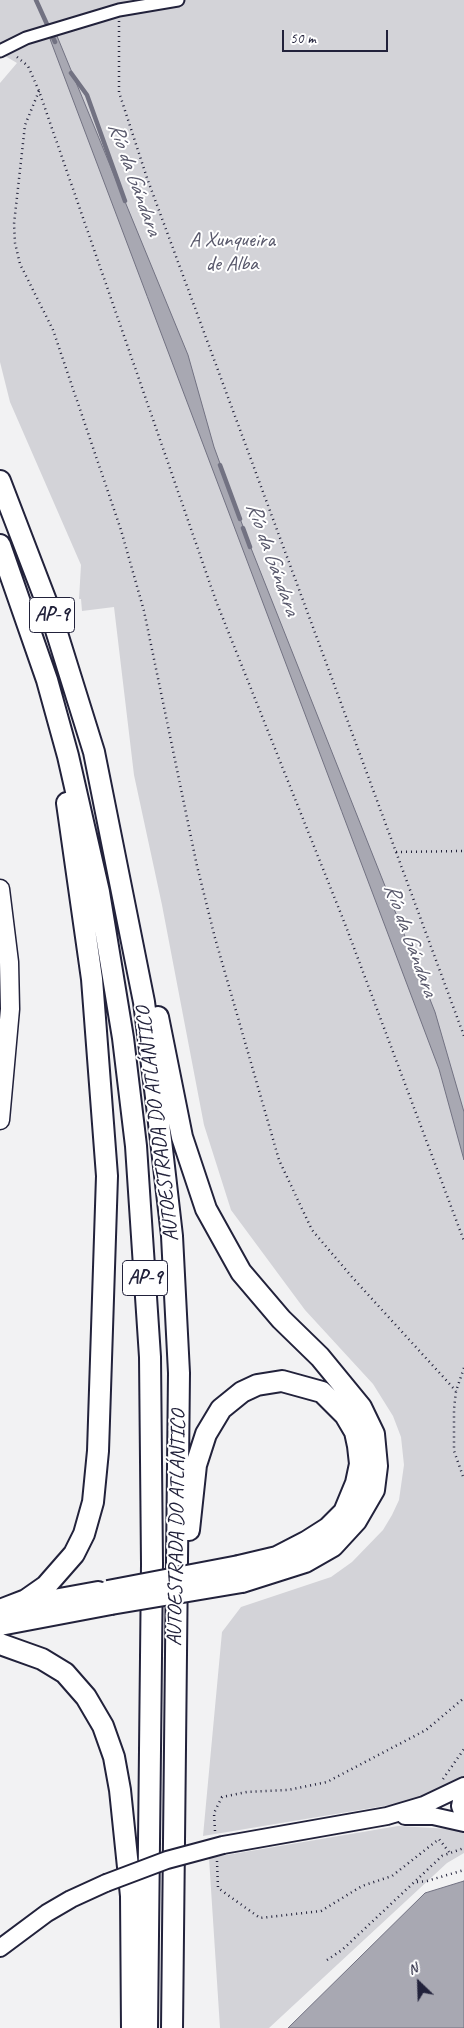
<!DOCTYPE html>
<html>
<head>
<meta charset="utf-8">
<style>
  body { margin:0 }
  #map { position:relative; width:464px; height:2028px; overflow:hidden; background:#f2f2f3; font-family:Caveat,sans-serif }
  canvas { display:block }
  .north { position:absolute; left:394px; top:1958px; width:50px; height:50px; -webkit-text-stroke:4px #fff; paint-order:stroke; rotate:336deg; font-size:14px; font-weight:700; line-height:20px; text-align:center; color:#22223b }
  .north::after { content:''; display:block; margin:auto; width:18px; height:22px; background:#22223b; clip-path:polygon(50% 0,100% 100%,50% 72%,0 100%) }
  .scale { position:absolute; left:282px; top:30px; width:106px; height:22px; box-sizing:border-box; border:2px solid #22223b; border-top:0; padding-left:6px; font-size:15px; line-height:18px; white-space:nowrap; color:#22223b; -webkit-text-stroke:4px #fff; paint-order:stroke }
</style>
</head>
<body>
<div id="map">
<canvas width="464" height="2028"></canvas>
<div class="north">N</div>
<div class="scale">50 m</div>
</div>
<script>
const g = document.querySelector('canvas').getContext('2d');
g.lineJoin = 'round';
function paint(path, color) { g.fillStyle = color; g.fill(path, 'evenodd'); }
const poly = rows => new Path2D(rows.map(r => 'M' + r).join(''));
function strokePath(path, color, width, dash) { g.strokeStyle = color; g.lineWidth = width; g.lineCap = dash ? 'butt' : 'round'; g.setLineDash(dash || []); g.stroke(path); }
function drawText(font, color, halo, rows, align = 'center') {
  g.font = font + ' Caveat,sans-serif'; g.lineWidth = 4; g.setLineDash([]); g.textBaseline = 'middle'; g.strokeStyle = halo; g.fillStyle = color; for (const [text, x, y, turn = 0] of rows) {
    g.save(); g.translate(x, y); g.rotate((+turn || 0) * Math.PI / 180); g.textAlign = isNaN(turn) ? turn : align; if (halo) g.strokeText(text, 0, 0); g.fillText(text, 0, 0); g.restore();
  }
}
paint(poly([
  [0,0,464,0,464,1789,432,1798,203,1836,222,1632,241,1607,331,1577,352,1562,383,1530,392,1515,399,1500,404,1465,401,1437,393,1416,373,1384,305,1310,231,1210,204,1125,162,905,134,775,114,607,82,611,81,599,79,599,81,565,10,402,0,362,0,83,17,63,0,53],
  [398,1826,451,1829,464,1833,464,1853,447,1863,269,2028,220,2028,209,1858]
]), '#d3d3d8');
const water = poly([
  [57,36,188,355,214,447,249,543,435,1012,464,1112,464,1160,439,1069,50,39,57,36],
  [464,1881,464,2028,288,2028,425,1893,464,1881]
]);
paint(water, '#a8a8b2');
strokePath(water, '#727282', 1);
strokePath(poly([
  [36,0,55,42],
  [71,73,87,95,125,201],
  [220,465,240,519],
  [243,528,250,547]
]), '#727282', 4.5);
const minor = poly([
  [0,51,26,38,119,10,178,0]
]);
const secondary = poly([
  [464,1786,460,1806,464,1817],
  [405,1816,433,1816,464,1823],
  [223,1845,387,1816,424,1805,464,1786],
  [0,1948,47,1913,71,1899,106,1883]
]);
const primary = poly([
  [0,889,9,962,10,1009,0,1120]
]);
const motorway = poly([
  [0,481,51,614,94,752,144,1002,156,1097,172,1236,179,1373,172,2028],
  [0,545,47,680,68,756,99,892,123,1038,136,1146,150,1357,152,1564,147,2028],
  [158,1017,182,1137,206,1209,241,1272,281,1319,320,1357,361,1407,374,1434,377,1466,374,1490,356,1521,333,1546,305,1562,242,1582],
  [189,1530,196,1465,206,1434,221,1409,242,1392,257,1385,282,1381,322,1392,345,1415,355,1432,358,1446,360,1464,356,1483,344,1512,328,1528,306,1542,277,1557,239,1566],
  [21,1606,98,1592],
  [0,1610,26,1600,46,1586,74,1554,84,1534,93,1502,98,1451,107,1176,92,979,67,803],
  [0,1625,111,1604],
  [0,1644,42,1659,65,1673,86,1697,103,1726,114,1757,120,1790,131,1896,132,2028]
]);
strokePath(minor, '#22223b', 15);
strokePath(secondary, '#22223b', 20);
strokePath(primary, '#22223b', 21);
strokePath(motorway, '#22223b', 24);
strokePath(poly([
  [119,21,119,92,147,178,464,1036],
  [17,57,28,66,39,91,216,601,345,924,464,1241],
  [39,91,25,125,14,224,15,243,20,264,53,330,121,530,144,611,197,866,215,938,279,1160,312,1230,352,1277,456,1391],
  [396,852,464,851],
  [464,1368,456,1391,454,1409,454,1451,464,1479],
  [443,1779,464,1749],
  [215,1831,214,1813,222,1797,247,1792,288,1790,327,1782,426,1730,464,1698],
  [217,1861,218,1888,260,1918,321,1911,362,1886,392,1876,439,1839,449,1852],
  [417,1882,427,1881,464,1870],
  [327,1960,342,1950,442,1856,464,1848]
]), '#22223b', 2.5, [1, 4]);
strokePath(minor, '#fff', 11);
strokePath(secondary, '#fff', 16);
strokePath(primary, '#fff', 18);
strokePath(motorway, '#fff', 20);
const secondaryBridge = poly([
  [106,1883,167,1860,223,1845]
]);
const motorwayBridge = poly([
  [108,1591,239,1566],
  [111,1604,242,1582]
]);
strokePath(secondaryBridge, '#22223b', 20, []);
strokePath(motorwayBridge, '#22223b', 24, []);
strokePath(secondaryBridge, '#fff', 16);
strokePath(motorwayBridge, '#fff', 20);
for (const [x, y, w] of [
  [52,615,45],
  [145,1278,45]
]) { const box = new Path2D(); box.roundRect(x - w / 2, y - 17.5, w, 35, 4); g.fillStyle = '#fff'; g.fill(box); strokePath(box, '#22223b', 1); }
drawText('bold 20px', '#22223b', null, [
  ["AP-9",52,615],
  ["AP-9",145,1278]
]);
drawText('21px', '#57576a', '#fff', [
  ["A Xunqueira",232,240],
  ["de Alba",232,264]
]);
drawText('21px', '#22223b', '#fff', [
  ["AUTOESTRADA DO ATLÁNTICO",158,1124,-97],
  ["AUTOESTRADA DO ATLÁNTICO",177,1528,-89]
]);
drawText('italic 22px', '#58586b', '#fff', [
  ["Río da Gándara",134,179,70],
  ["Río da Gándara",272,559,70],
  ["Río da Gándara",410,940,70]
]);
</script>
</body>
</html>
